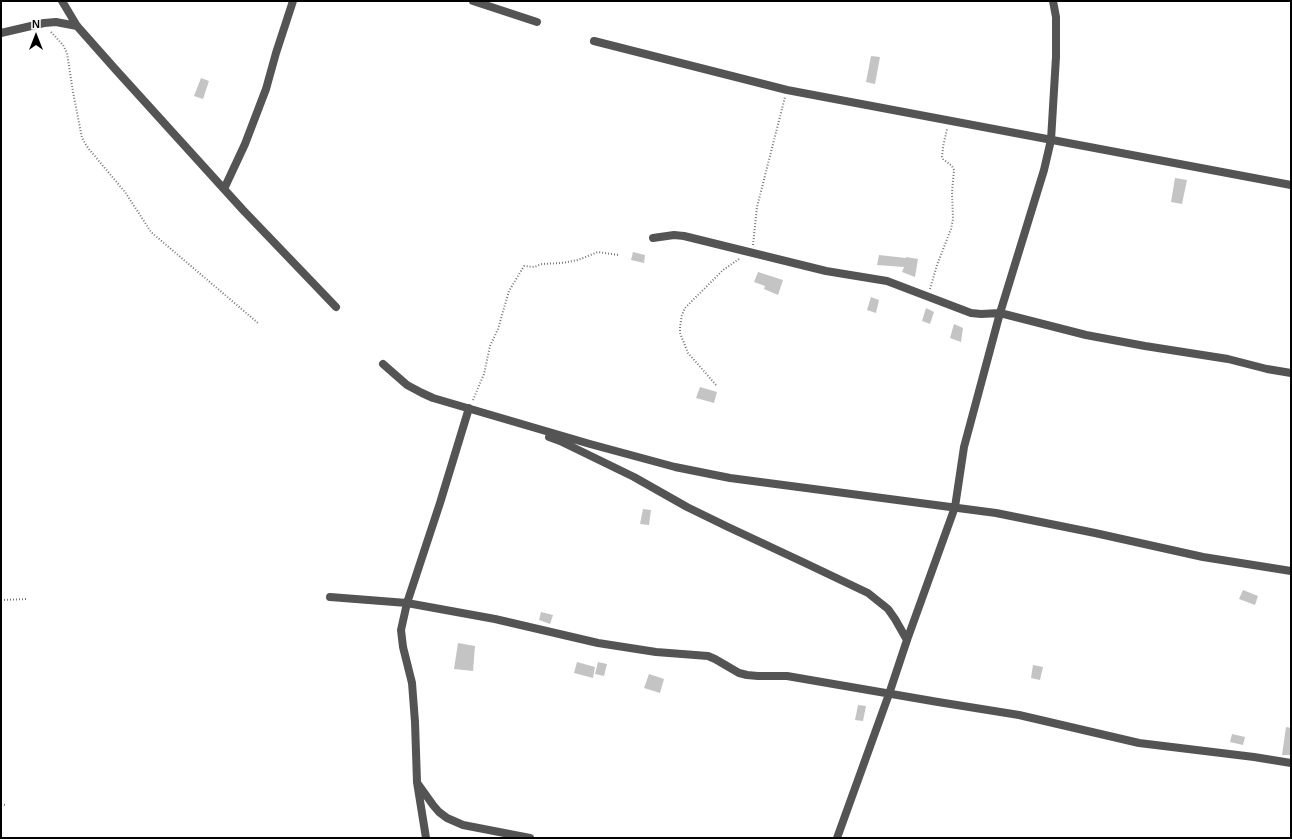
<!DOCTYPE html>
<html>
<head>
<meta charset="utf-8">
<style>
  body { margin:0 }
  #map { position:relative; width:1292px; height:839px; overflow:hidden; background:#fff; font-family:Arial,sans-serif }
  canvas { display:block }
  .frame { position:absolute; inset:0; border:2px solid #000; pointer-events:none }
  .north { position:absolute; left:16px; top:16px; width:40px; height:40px; -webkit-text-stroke:3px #fff; paint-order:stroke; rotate:0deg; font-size:11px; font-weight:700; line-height:16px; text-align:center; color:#000 }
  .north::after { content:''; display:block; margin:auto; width:14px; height:18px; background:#000; clip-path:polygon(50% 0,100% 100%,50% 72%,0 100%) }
</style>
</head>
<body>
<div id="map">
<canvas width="1292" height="839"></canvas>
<div class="frame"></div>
<div class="north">N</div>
</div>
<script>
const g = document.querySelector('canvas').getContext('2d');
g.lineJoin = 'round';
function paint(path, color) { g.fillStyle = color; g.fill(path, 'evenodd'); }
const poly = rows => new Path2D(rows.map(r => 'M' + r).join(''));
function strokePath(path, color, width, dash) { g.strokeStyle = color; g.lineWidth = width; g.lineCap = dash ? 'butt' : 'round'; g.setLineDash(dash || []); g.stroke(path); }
paint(poly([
  [871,56,880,57,875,84,866,82],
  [201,78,209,81,203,99,194,96],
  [1175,178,1187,180,1182,204,1171,202],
  [633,252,645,255,644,263,631,260],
  [879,255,906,258,906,257,918,259,915,277,902,272,904,267,877,265],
  [758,272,783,280,778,295,764,289,765,286,754,282],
  [871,297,879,300,876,313,867,310],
  [926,308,934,312,930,324,922,321],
  [954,324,963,328,961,342,950,338],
  [700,387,717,392,714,403,696,398],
  [643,509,651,510,649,525,640,524],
  [1243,590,1258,596,1255,605,1239,599],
  [541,612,553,615,550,624,539,620],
  [458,643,475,646,473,671,454,669],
  [577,662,595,667,593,678,574,673],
  [598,662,607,664,604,676,595,674],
  [1033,665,1043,667,1040,680,1031,678],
  [649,674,664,679,660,693,644,688],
  [858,705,866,706,863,721,855,720],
  [1286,727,1291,728,1291,755,1282,755],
  [1232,734,1245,737,1243,745,1230,742]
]), '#c4c4c4');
strokePath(poly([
  [51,32,63,45,67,53,73,92,82,138,88,148,125,192,151,232,258,323],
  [753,245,757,207,785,97],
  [930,289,937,265,951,229,953,219,952,192,954,170,952,166,943,159,942,157,943,147,947,129],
  [716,385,688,353,680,333,680,327,682,315,685,308,723,270,739,259],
  [473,400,484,374,490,346,498,329,509,291,524,266,534,267,542,264,562,263,578,260,598,252,618,255],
  [1,600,27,599],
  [1,804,5,805]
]), '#767676', 2, [1, 2]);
strokePath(poly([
  [62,1,77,26,116,70,243,210,336,307],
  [473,1,537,22],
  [1,33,44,23,56,22,77,26],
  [594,41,787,90,1291,185],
  [224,189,245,144,266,89,276,53,293,1],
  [653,238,674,235,684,236,826,271,887,281,971,313,981,314,1000,313,1086,335,1145,346,1228,359,1267,369,1291,373],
  [383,364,407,385,422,393,433,398,590,444,675,467,730,478,996,513,1095,533,1203,557,1291,571],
  [549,437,560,441,634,477,687,507,728,527,805,563,868,593,888,609,895,619,907,640],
  [330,597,407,603,495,619,598,643,656,652,708,656,715,659,739,673,747,675,758,676,787,676,938,702,1019,715,1139,743,1254,757,1291,763],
  [418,784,433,805,439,812,447,818,463,825,530,838],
  [426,838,417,782,415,722,412,683,403,647,401,630,407,603,440,503,469,408],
  [837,838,889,694,907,640,955,507,964,447,1000,313,1044,170,1051,140,1056,57,1056,17,1053,1]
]), '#545454', 8);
</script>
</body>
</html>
